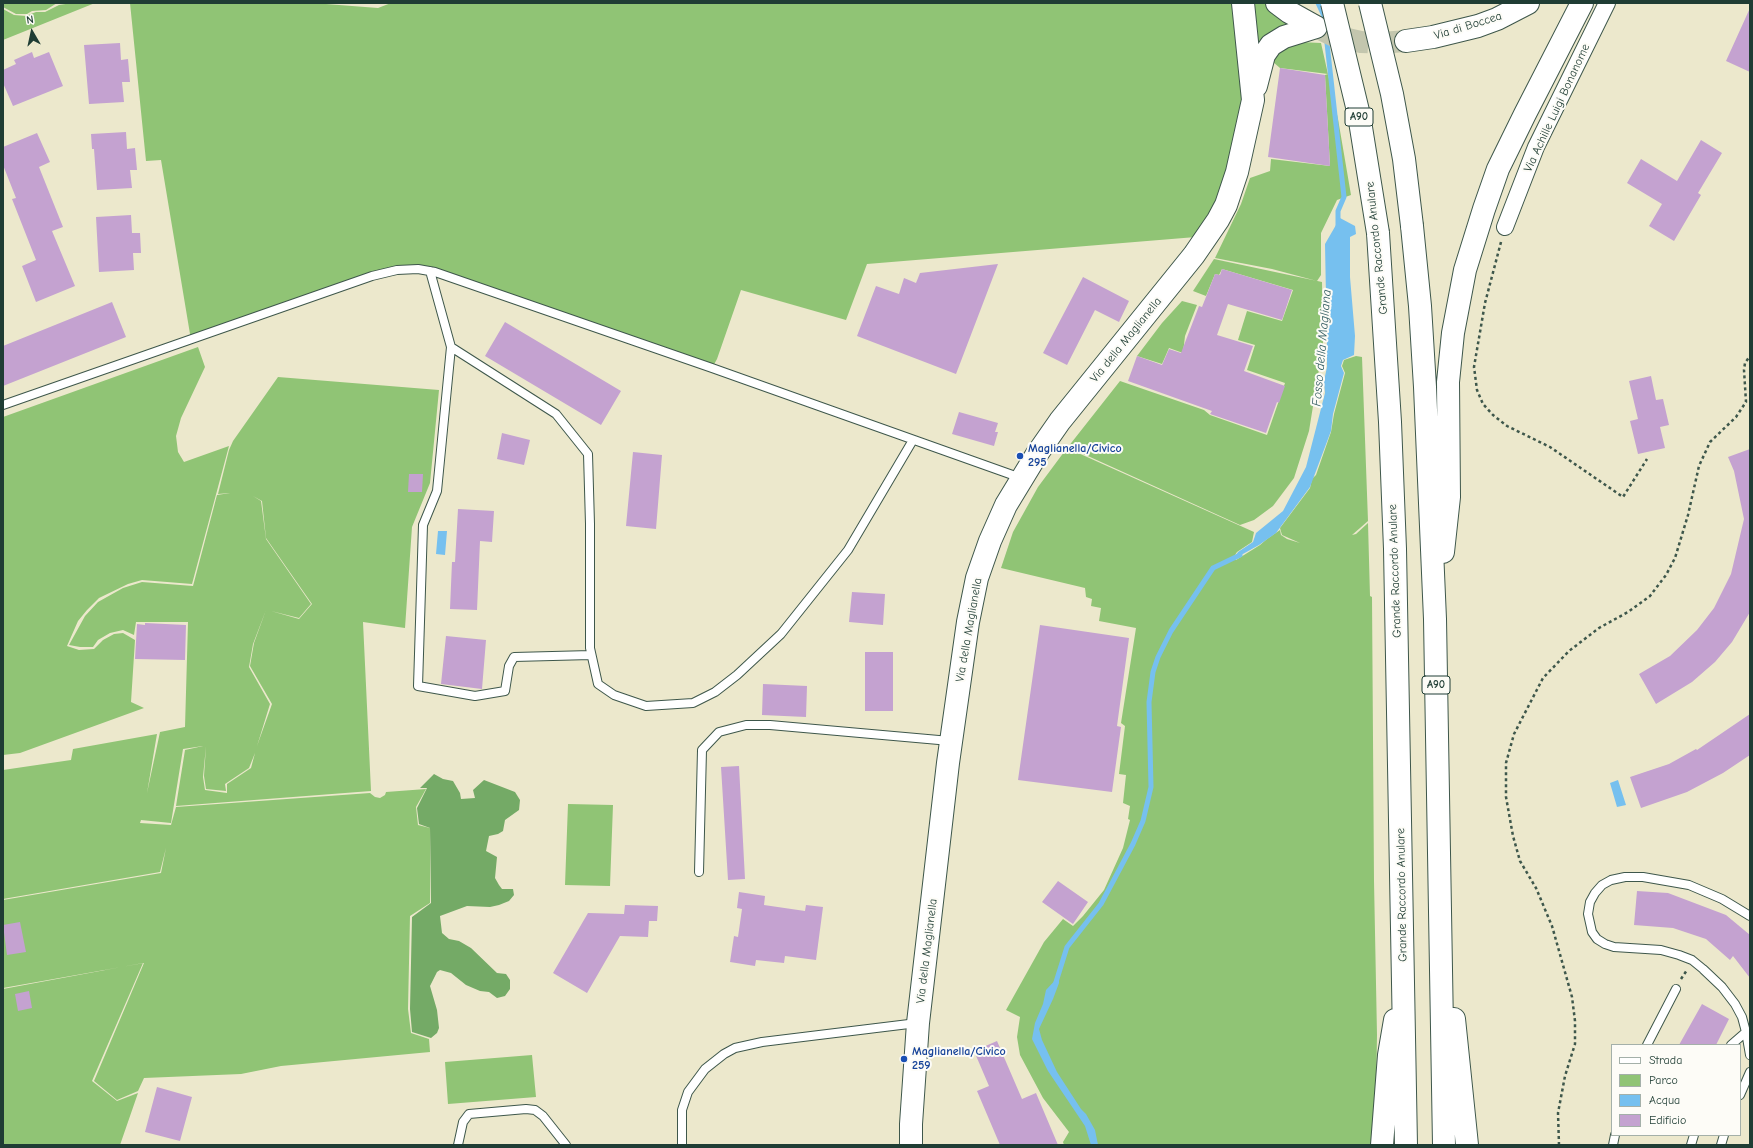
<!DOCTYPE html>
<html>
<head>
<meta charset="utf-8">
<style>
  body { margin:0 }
  #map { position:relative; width:1753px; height:1148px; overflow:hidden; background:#ece8cc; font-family:"Comic Neue",sans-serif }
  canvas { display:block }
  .frame { position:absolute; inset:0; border:4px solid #1f3d34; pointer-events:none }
  .legend { position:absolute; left:1611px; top:1044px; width:130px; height:92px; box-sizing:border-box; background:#fdfcf7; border:1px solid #a4b0a9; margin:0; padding:5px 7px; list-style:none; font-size:12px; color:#1f3d34 }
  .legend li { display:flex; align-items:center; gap:8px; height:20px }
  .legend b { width:20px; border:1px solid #a4b0a9 }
  .north { position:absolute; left:12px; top:12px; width:40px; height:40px; -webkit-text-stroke:3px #fdfcf7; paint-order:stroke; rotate:351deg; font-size:11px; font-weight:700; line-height:16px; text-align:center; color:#1f3d34 }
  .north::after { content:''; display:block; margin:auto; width:14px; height:18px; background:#1f3d34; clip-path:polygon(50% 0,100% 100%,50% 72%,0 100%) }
</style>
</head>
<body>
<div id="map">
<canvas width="1753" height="1148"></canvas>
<div class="frame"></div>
<ul class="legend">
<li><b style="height:5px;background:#fff"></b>Strada</li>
<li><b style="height:11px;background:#90c475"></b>Parco</li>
<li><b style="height:11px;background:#76c0ef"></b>Acqua</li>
<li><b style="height:11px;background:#c4a2d0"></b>Edificio</li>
</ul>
<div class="north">N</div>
</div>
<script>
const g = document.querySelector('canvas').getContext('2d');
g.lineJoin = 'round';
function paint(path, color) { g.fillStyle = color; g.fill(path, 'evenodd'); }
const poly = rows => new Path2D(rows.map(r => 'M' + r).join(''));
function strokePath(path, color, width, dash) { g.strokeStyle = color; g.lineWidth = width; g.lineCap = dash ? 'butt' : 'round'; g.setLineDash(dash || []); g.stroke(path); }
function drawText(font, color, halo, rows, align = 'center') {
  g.font = font + ' "Comic Neue",sans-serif'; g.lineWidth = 4; g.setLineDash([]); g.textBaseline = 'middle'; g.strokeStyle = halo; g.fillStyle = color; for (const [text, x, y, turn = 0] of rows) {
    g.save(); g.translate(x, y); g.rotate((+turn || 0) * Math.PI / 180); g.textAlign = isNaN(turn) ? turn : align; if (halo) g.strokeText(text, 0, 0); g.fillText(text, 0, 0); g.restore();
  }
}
paint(poly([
  [3,3,68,3,57,3,46,10,32,11,27,14,16,14,3,7],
  [72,3,95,3,3,40,3,9,14,15,26,16,36,12,45,12,59,5],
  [130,3,313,3,378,8,391,3,1237,3,1249,118,1208,236,867,264,846,320,741,290,717,359,712,368,430,271,387,272,191,340,161,160,146,161],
  [1253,3,1266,3,1290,23,1257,42],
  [1300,42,1321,43,1338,119,1351,195,1337,200,1321,233,1321,275,1317,281,1272,269,1215,258,1241,204,1250,178,1270,171,1271,159,1330,166,1325,75,1328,74,1280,68,1273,62,1276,52],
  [1214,259,1322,282,1323,344,1309,431,1294,478,1273,506,1254,520,1240,525,1068,447,1120,381,1204,410,1210,415,1267,435,1285,383,1247,370,1255,345,1238,340,1247,311,1282,321,1293,290,1222,269,1219,275,1215,274,1206,296,1193,291],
  [1182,301,1197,305,1185,336,1183,353,1169,348,1162,364,1137,356,1162,323],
  [198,347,205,367,181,418,176,436,178,452,184,462,229,446,192,584,142,580,128,584,99,598,87,610,78,621,67,646,79,650,94,649,103,640,114,634,123,633,135,640,131,702,144,708,20,753,3,755,3,417],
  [1356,356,1362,357,1368,521,1352,535,1356,534,1368,523,1370,596,1372,597,1374,881,1377,1035,1376,1097,1372,1145,1064,1145,1063,1142,1069,1132,1043,1098,1020,1055,1017,1037,1020,1017,1006,1010,1044,942,1063,919,1073,926,1083,916,1104,890,1123,848,1130,820,1128,819,1130,806,1123,803,1126,775,1119,774,1125,726,1121,723,1136,628,1099,621,1101,608,1091,606,1092,599,1086,597,1085,588,1001,568,1013,532,1038,487,1067,448,1254,532,1252,542,1237,552,1233,558,1236,560,1260,545,1267,539,1280,530,1281,535,1287,539,1300,543,1282,535,1280,528,1310,488,1312,479,1316,475,1331,432,1334,414,1345,373,1342,366,1344,360],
  [278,377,439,390,430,483,412,527,405,628,363,622,371,791,176,806,185,750,203,746,183,749,171,823,141,820,140,823,171,825,176,807,370,793,375,797,380,798,385,795,386,792,426,789,416,807,418,825,430,828,430,903,410,916,408,1009,411,1033,429,1039,430,1052,281,1066,241,1074,144,1078,138,1091,117,1100,94,1081,144,963,3,988,3,900,161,873,166,848,160,872,3,899,3,770,71,760,73,749,157,734,147,793,160,732,185,727,188,622,136,622,134,635,123,630,110,633,98,640,93,647,80,647,69,645,85,616,98,602,123,588,142,582,193,586,217,495,230,493,218,494,229,450,233,441],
  [253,496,262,501,266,538,312,604,299,619,271,611,299,618,311,604,266,539,261,501],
  [266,610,254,643,250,666,272,704,257,746,270,704,249,667,253,644],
  [206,746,204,776,206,789,226,791,225,784,249,768,255,753,251,768,227,784,227,793,205,790,203,777],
  [568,804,613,805,610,886,565,885],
  [143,963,92,1081,117,1101,138,1093,120,1145,3,1145,3,989],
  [532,1055,536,1097,448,1104,445,1062]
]), '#90c475');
paint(poly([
  [434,774,443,779,453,781,460,793,461,799,475,798,473,790,484,780,515,792,520,800,519,810,505,820,503,831,498,834,489,836,486,851,497,857,495,878,499,885,502,889,513,889,514,895,509,901,499,905,490,907,467,906,440,916,442,933,449,939,459,941,471,948,497,973,506,974,510,980,510,989,505,996,497,998,489,992,480,991,466,985,451,973,440,970,437,972,430,986,437,1010,439,1028,437,1033,431,1038,412,1032,410,1009,412,917,431,903,430,828,419,824,417,808,427,788,420,788]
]), '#74aa66');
paint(poly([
  [1340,218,1355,226,1356,234,1350,237,1350,277,1355,336,1354,355,1343,360,1341,366,1344,373,1333,414,1331,431,1310,487,1276,533,1259,545,1234,559,1238,552,1253,542,1256,533,1283,511,1306,467,1325,393,1324,381,1327,367,1327,350,1325,244],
  [438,531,447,531,445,555,436,554],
  [1618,780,1626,805,1617,807,1610,783],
  [1059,976,1059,983,1053,999,1039,1029,1042,1040,1057,1072,1081,1109,1086,1114,1095,1130,1098,1145,1091,1145,1085,1126,1048,1071,1032,1039,1035,1023,1043,1004,1046,990]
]), '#76c0ef');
strokePath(poly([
  [1318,3,1324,16,1344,197,1338,211,1338,227],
  [1056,982,1067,947,1101,904,1133,844,1143,821,1151,787,1149,702,1153,672,1158,657,1171,631,1213,568,1240,555]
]), '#76c0ef', 5);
paint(poly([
  [1750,8,1750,72,1726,61],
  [120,43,121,60,128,59,130,82,122,82,124,102,89,104,84,45],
  [32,52,34,58,49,52,63,86,13,106,3,83,3,70,16,64,14,60],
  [1280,68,1325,75,1330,166,1268,157],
  [126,132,127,149,135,148,137,170,130,170,132,188,97,190,94,149,92,149,91,134],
  [37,133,50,162,39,167,63,227,52,231,75,286,36,302,22,266,36,260,12,199,16,198,3,165,3,147],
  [1701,140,1722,153,1698,193,1701,195,1674,241,1649,226,1662,204,1627,183,1641,159,1677,181],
  [131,215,132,233,140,233,141,253,133,253,134,270,99,272,96,217],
  [998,264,956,374,857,336,876,286,899,294,904,278,916,283,920,273],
  [1222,269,1292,290,1282,320,1228,304,1217,335,1253,346,1244,371,1285,386,1279,403,1277,402,1266,433,1210,414,1212,411,1128,381,1137,356,1162,365,1169,349,1181,353,1199,306,1202,307,1215,274,1220,275],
  [1083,277,1129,301,1119,322,1095,310,1067,365,1043,353],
  [112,302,126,337,3,386,3,346],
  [505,322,621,391,601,425,485,356],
  [1651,376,1656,400,1663,399,1669,425,1660,427,1665,448,1638,454,1630,421,1638,419,1629,381],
  [959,412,998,423,995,432,998,432,994,446,952,434],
  [502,433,530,440,524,465,497,459],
  [1750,449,1750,612,1732,642,1715,662,1692,682,1656,704,1639,674,1670,656,1697,630,1714,608,1731,574,1744,519,1734,471,1728,457],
  [633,452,662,455,656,529,626,526],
  [409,474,423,474,422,492,408,492],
  [458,509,494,511,492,542,480,541,477,610,450,609,452,562,455,562],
  [852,592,885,594,883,625,849,622],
  [145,623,186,625,185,660,135,659,137,624,145,625],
  [1040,625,1129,638,1117,726,1121,727,1112,792,1018,780],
  [446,636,486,640,482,689,441,684],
  [865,652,893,652,893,711,865,711],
  [763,684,807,686,806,717,762,715],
  [1750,714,1750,755,1723,773,1687,792,1641,808,1630,777,1669,764,1696,749,1697,750],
  [739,766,745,879,728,880,721,767],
  [1058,881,1088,902,1073,924,1042,902],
  [1637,891,1668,893,1726,915,1750,935,1750,978,1733,956,1730,960,1706,939,1673,928,1634,925],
  [739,892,765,896,764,905,805,911,806,905,823,907,816,960,785,956,784,963,756,960,755,966,730,962,734,936,738,937,742,909,737,908],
  [625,905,658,906,657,921,649,921,648,937,620,936,587,993,553,973,588,913,624,914],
  [20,922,26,952,7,955,3,925],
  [29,991,32,1008,18,1011,15,994],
  [1702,1004,1729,1019,1716,1045,1679,1045],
  [997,1041,1022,1099,1036,1093,1058,1145,1000,1145,977,1091,989,1086,974,1051],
  [157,1087,192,1097,180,1141,145,1132]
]), '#c4a2d0');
strokePath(poly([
  [1316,27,1334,36,1361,42,1381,43,1406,41]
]), '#c3c6ae', 22, [22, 11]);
const lane = poly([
  [430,271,451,347,556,414,588,454,590,524,590,648,598,684,614,695,646,706,693,703,715,692,737,675,781,634,848,550,913,440],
  [451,347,437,491,423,525,418,686,475,696,505,691,509,666,514,657,591,655],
  [3,405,372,276,397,270,418,269,435,272,712,368,1021,478],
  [699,872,702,750,719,732,746,725,770,725,950,741],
  [1750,916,1722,899,1689,885,1643,877,1625,877,1611,880,1602,885,1595,893,1590,902,1588,914,1592,932,1597,939,1605,944,1614,947,1661,950,1679,955,1692,960,1703,969,1722,987,1735,1004,1742,1017,1746,1032,1750,1055],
  [1647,1045,1676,989],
  [1731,1045,1746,1032],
  [1740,1095,1750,1072],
  [458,1145,463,1122,469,1114,526,1109,535,1110,543,1116,566,1145],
  [682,1145,682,1110,688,1092,705,1069,724,1054,735,1048,762,1042,917,1023],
  [1613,1145,1615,1135],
  [1691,1145,1694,1135],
  [1721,1145,1724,1135]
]);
const street = poly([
  [1505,227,1536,147,1607,3]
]);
const secondary = poly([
  [1277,3,1289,12,1316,27],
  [1406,41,1433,37,1478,26,1497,19,1528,3],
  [1256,86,1264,55,1271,45,1284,37,1316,27],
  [911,1145,911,1124,918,1023,948,763,968,622,977,578,990,541,1006,505,1037,454,1060,421,1194,255,1218,220,1226,205,1237,172,1253,100,1243,3]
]);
const highway = poly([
  [1412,226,1420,306,1425,387,1435,619,1444,1145],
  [1378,233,1390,422,1395,549,1406,1145],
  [1443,552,1449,497,1448,382,1453,333,1465,270,1484,209,1498,169,1525,114,1582,3],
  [1454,1019,1467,1145],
  [1382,1145,1389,1055,1395,1020]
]);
strokePath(lane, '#3e574b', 10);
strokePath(street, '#3e574b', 18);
strokePath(secondary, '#3e574b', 24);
strokePath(highway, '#3e574b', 24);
strokePath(poly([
  [1501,242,1485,303,1474,367,1477,390,1483,404,1493,415,1507,426,1550,447,1623,497,1647,459],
  [1681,979,1687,970],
  [1559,1145,1558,1113,1565,1076,1575,1044,1575,1021,1572,997,1552,926,1536,888,1520,861,1513,836,1506,797,1506,763,1514,734,1543,678,1569,651,1599,628,1628,612,1650,596,1666,575,1675,558,1688,515,1699,466,1710,442,1736,417,1746,402,1744,370,1745,363,1750,356]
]), '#3e574b', 2.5, [3, 3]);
strokePath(lane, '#fff', 8);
strokePath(street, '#fff', 16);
strokePath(secondary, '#fff', 22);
strokePath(highway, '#fff', 22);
const highwayBridge = poly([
  [1332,3,1359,115,1378,233],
  [1370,3,1392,94,1404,159,1412,226]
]);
strokePath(highwayBridge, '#3e574b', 24, []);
strokePath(highwayBridge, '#fff', 22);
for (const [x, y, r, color] of [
  [1020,456,4,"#1a4fb4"],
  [904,1059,4,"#1a4fb4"]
]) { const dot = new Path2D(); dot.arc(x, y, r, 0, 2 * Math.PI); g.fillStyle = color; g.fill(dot); strokePath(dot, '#fdfcf7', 1.5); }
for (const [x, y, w] of [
  [1359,117,28],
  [1436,685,28]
]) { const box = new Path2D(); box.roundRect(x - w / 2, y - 9, w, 18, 3); g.fillStyle = '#fdfcf7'; g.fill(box); strokePath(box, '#1f3d34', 1); }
drawText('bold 11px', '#1f3d34', null, [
  ["A90",1359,117],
  ["A90",1436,685]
]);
drawText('12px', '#1f3d34', '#fdfcf7', [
  ["Via di Boccea",1468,26,-17],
  ["Via Achille Luigi Bonanome",1557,108,-65],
  ["Grande Raccordo Anulare",1377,248,-96],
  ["Via della Maglianella",1126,340,-51],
  ["Grande Raccordo Anulare",1395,571,-92],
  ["Via della Maglianella",969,630,-80],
  ["Grande Raccordo Anulare",1402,895,-91],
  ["Via della Maglianella",927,951,-83]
]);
drawText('bold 12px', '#164399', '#fdfcf7', [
  ["Maglianella/Civico",1028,449],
  ["295",1028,463],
  ["Maglianella/Civico",912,1052],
  ["259",912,1066]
], 'left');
drawText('italic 13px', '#355e63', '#fdfcf7', [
  ["Fosso della Magliana",1322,348,-85]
]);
</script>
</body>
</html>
